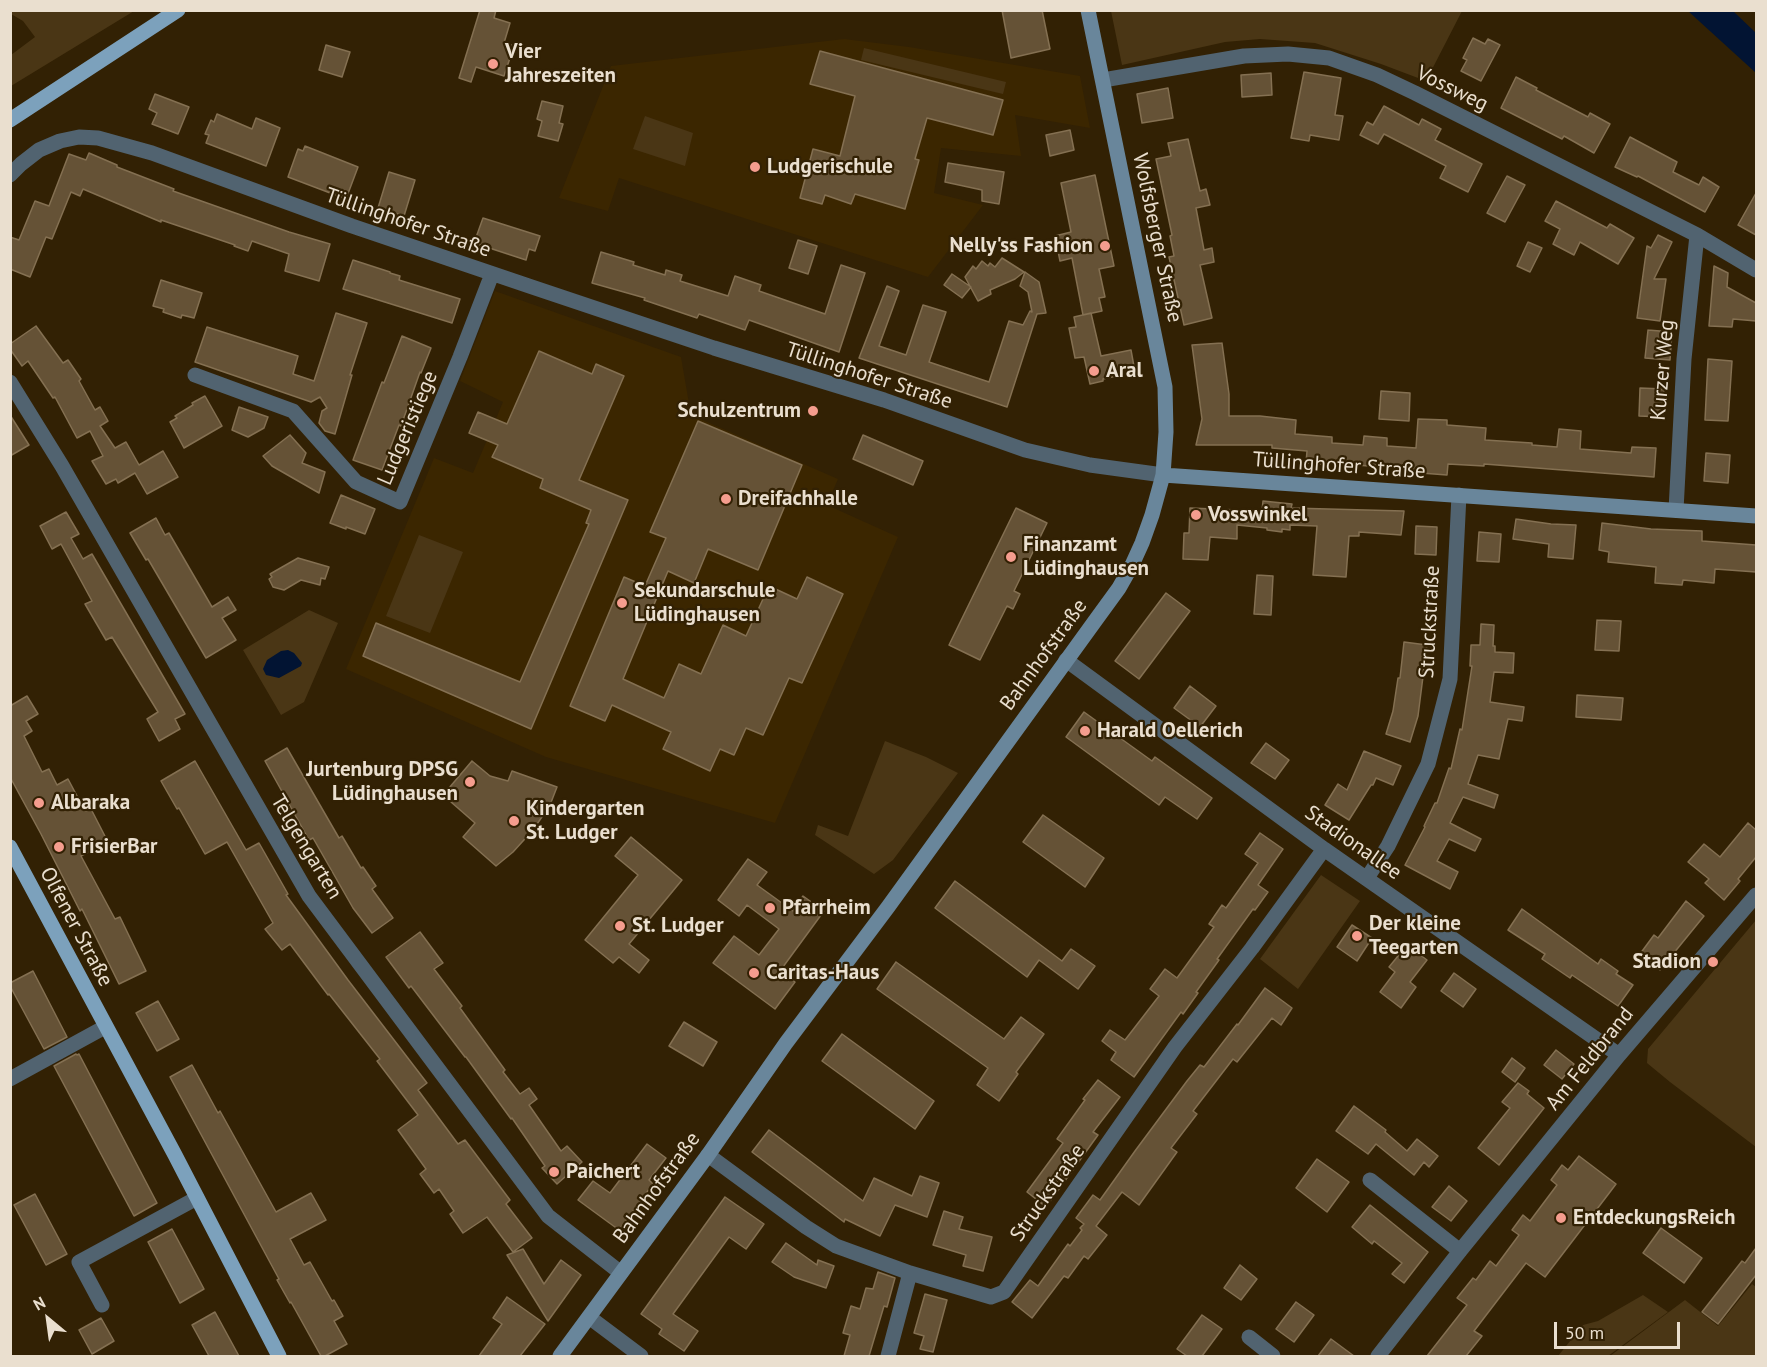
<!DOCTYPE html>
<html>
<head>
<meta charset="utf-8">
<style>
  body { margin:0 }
  #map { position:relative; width:1767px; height:1367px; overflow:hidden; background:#322104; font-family:"PT Sans",sans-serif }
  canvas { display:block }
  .frame { position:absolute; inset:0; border:12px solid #eadfcf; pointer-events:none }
  .north { position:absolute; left:18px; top:1289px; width:60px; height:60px; -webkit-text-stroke:4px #322104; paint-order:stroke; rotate:331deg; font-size:16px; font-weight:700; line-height:24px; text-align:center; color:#eadfcf }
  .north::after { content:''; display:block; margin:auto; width:21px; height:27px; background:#eadfcf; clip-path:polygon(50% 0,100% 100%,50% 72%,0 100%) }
  .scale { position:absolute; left:1554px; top:1322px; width:126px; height:27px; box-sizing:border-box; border:3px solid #eadfcf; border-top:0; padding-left:8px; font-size:18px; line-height:21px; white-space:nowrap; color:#eadfcf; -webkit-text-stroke:4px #322104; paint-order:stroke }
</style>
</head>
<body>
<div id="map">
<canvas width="1767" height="1367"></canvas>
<div class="frame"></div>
<div class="north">N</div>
<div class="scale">50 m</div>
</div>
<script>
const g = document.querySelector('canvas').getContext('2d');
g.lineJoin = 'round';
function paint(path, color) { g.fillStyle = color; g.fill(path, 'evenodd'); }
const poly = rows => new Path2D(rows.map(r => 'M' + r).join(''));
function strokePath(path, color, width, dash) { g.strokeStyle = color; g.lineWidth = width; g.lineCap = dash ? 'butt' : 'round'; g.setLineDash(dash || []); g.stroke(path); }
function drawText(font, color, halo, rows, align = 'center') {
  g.font = font + ' "PT Sans",sans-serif'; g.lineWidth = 4.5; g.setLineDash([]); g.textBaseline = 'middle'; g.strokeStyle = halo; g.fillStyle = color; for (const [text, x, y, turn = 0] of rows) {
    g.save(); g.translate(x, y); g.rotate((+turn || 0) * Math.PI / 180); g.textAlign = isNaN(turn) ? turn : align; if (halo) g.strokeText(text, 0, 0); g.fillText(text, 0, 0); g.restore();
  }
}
paint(poly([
  [844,39,909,47,1080,76,1090,128,1015,115,1021,156,941,148,934,193,983,205,928,277,619,178,608,211,559,198,611,66],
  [495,291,681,357,691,415,838,479,827,505,898,537,775,823,546,757,346,669,434,458,473,473,503,402,460,381]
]), '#3b2600');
paint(poly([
  [11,10,134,10,134,11,11,86,11,55,35,37,23,21,11,14],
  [1111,11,1111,10,1462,11,1426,81,1381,64,1315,43,1260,39,1225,42,1122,65],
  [864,48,1006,82,1003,94,861,60],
  [645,116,693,133,685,166,633,149],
  [419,535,463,552,430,633,386,616],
  [309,610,338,623,304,702,281,715,243,650],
  [885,741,926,757,958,773,893,860,874,874,815,835,818,825,848,836],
  [1321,875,1360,901,1298,989,1260,959],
  [1756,920,1756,1147,1670,1082,1647,1063,1648,1049],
  [1752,1284,1756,1287,1756,1356,1610,1356,1685,1300,1718,1326],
  [1643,1295,1668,1312,1608,1356,1558,1356,1583,1325,1598,1321]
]), '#4a3615');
paint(poly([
  [1688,11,1733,11,1756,33,1756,73],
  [288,650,294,653,302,663,301,666,279,678,266,675,263,669,267,660,281,651]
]), '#021433');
const building = poly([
  [480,10,496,10,494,18,510,23,504,43,514,46,504,76,476,67,471,82,459,78,480,10],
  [1002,10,1042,10,1050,49,1011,58,1002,10],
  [1473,38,1485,44,1488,39,1500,45,1481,81,1461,71,1467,60,1463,58,1473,38],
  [326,45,350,52,342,77,319,70,326,45],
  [820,51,1003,100,993,135,927,118,915,159,919,160,905,209,855,194,851,204,825,195,822,204,800,198,813,149,840,156,855,96,810,84,820,51],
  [1304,72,1341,78,1335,115,1343,116,1339,140,1310,135,1309,141,1291,138,1304,72],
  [1271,73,1272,95,1242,97,1241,75,1271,73],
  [1516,77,1537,88,1536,90,1588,117,1590,113,1610,124,1594,153,1564,136,1562,139,1501,108,1516,77],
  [1168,88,1173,118,1142,123,1137,94,1168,88],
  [155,94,189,107,178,134,152,124,157,113,149,109,155,94],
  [542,101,563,106,559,123,563,124,558,141,538,136,542,121,537,119,542,101],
  [1384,106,1419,125,1422,119,1441,129,1435,140,1482,164,1468,192,1440,178,1446,166,1384,134,1378,144,1360,135,1367,122,1373,125,1384,106],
  [217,114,252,129,256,118,280,128,266,166,206,143,209,135,205,134,211,120,214,122,217,114],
  [1070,130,1074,150,1050,156,1046,135,1070,130],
  [1630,137,1677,162,1673,172,1699,185,1703,177,1719,187,1705,212,1638,176,1637,177,1615,167,1630,137],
  [1188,139,1200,191,1206,189,1210,205,1196,208,1204,250,1212,248,1214,262,1200,265,1212,318,1184,325,1169,257,1174,256,1170,236,1172,235,1156,159,1171,156,1168,143,1188,139],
  [305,146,358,167,346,199,288,177,298,149,303,151,305,146],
  [89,153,117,165,117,167,174,189,173,191,289,232,330,244,319,281,285,271,289,254,252,241,248,251,234,246,235,245,161,220,161,222,83,189,80,196,71,192,52,239,46,237,30,277,10,269,10,237,19,240,35,201,49,206,69,154,86,160,89,153],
  [948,163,1004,172,999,204,982,201,982,190,945,182,948,163],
  [389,172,415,180,404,216,378,208,389,172],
  [1095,175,1114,266,1099,269,1105,297,1099,298,1102,311,1083,315,1072,258,1060,261,1055,236,1071,232,1061,183,1095,175],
  [1507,176,1525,185,1505,222,1487,213,1507,176],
  [1756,193,1756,235,1738,225,1756,193],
  [1556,201,1607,228,1610,224,1634,238,1618,264,1580,242,1574,255,1553,244,1560,229,1545,221,1556,201],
  [483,218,540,236,535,251,529,249,526,260,474,243,483,218],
  [1658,235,1672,242,1654,279,1666,279,1660,321,1637,318,1647,246,1651,248,1658,235],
  [798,240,817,246,808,274,789,268,798,240],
  [1528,242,1542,248,1530,272,1517,266,1528,242],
  [601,252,634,262,633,265,665,275,666,270,682,275,680,281,728,296,735,276,761,285,759,291,825,314,841,265,865,273,839,352,749,320,745,330,699,314,697,318,644,300,645,298,592,283,601,252],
  [1002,258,1024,272,1015,279,990,290,991,294,978,301,965,277,973,266,976,269,982,261,988,266,990,263,995,267,1002,258],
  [353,260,390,272,390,273,400,276,399,280,460,299,452,323,343,289,353,260],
  [1714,266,1728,273,1727,287,1756,303,1756,321,1733,319,1732,327,1709,326,1714,266],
  [1025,272,1039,282,1046,313,1037,314,1007,407,859,358,887,286,899,291,879,346,906,355,923,305,946,312,929,362,989,382,1009,321,1023,325,1030,311,1032,312,1028,292,1020,286,1025,272],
  [952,274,971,287,962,298,944,285,952,274],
  [161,280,202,293,194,318,182,315,181,318,163,312,164,309,153,306,161,280],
  [336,313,367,323,350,375,352,375,335,434,325,431,319,423,322,411,327,408,320,397,311,402,195,362,207,327,298,356,293,374,314,381,336,313],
  [1091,313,1101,356,1131,350,1135,372,1103,379,1103,381,1090,384,1084,357,1075,358,1069,328,1076,327,1074,317,1091,313],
  [36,326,63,363,68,360,81,379,79,381,95,410,100,407,108,421,100,426,115,448,126,442,139,465,163,451,178,477,147,494,135,473,118,483,116,479,106,484,92,461,103,456,90,431,77,438,55,397,53,398,28,361,22,366,10,349,10,344,36,326],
  [1648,330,1672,332,1670,360,1645,358,1648,330],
  [402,336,431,348,421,373,420,372,401,426,399,425,382,470,353,460,382,382,384,383,402,336],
  [1222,343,1229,394,1229,416,1260,416,1296,420,1295,434,1332,437,1332,443,1363,445,1364,436,1387,438,1387,446,1416,448,1418,419,1447,420,1447,425,1486,428,1485,440,1532,443,1532,445,1557,447,1559,429,1581,431,1580,449,1631,453,1632,447,1656,448,1654,477,1484,464,1484,466,1448,464,1447,475,1421,473,1421,470,1330,463,1330,465,1306,463,1307,451,1272,448,1272,445,1196,445,1202,419,1192,345,1222,343],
  [539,351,592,374,596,364,624,376,579,480,628,500,531,729,363,656,376,623,520,682,589,524,586,523,591,510,540,488,543,479,492,457,498,445,469,433,478,412,507,424,539,351],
  [1708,359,1732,361,1728,421,1705,420,1708,359],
  [1640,388,1664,389,1663,417,1639,416,1640,388],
  [1381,391,1410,393,1409,421,1379,419,1381,391],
  [205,396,222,426,184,448,170,422,177,418,175,416,193,405,192,403,205,396],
  [239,407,268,417,264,428,248,437,232,430,239,407],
  [10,415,29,445,10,456,10,415],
  [698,421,802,465,758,570,708,549,694,583,668,571,623,679,664,698,679,664,701,674,723,625,746,636,769,586,797,599,807,577,843,594,802,683,789,678,763,735,746,728,734,755,720,749,710,771,663,749,671,732,612,705,605,721,570,706,624,577,645,586,666,538,650,532,698,421],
  [290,435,306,453,302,463,325,472,319,493,272,466,263,456,290,435],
  [863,435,923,461,913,485,853,459,863,435],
  [1706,453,1730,455,1728,483,1704,481,1706,453],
  [341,495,375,509,365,534,346,527,346,529,330,523,341,495],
  [1263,501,1292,504,1291,508,1404,511,1401,535,1359,532,1359,536,1349,536,1346,577,1313,575,1317,526,1290,525,1290,530,1282,529,1282,532,1267,530,1267,528,1237,525,1237,539,1210,537,1208,560,1183,559,1184,533,1189,533,1190,508,1262,511,1263,501],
  [1016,508,1047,523,1014,591,1020,594,1013,609,1007,606,980,660,949,645,1016,508],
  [66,512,79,534,71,538,83,559,92,554,185,714,175,719,180,729,159,741,147,719,158,712,112,637,106,640,85,604,92,601,61,544,52,549,40,526,66,512],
  [156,518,165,535,169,533,212,607,228,597,236,610,222,618,236,640,206,658,148,559,146,560,130,533,156,518],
  [1516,519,1551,524,1576,525,1573,559,1548,557,1549,544,1513,539,1516,519],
  [1602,523,1651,529,1702,531,1702,541,1756,545,1756,572,1715,569,1714,583,1683,580,1682,585,1655,583,1656,567,1608,562,1609,552,1599,550,1602,523],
  [1416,526,1437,527,1436,555,1415,554,1416,526],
  [1479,532,1501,534,1499,562,1477,561,1479,532],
  [298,558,329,567,325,579,321,578,320,585,301,580,284,590,273,587,269,579,272,577,270,574,298,558],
  [1257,575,1273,576,1271,615,1254,614,1257,575],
  [1166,593,1190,611,1139,679,1115,661,1166,593],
  [1597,620,1621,621,1619,651,1595,650,1597,620],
  [1481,624,1494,625,1493,646,1495,646,1495,652,1514,653,1513,673,1494,672,1490,702,1524,707,1522,721,1508,719,1499,759,1478,755,1468,784,1498,795,1494,808,1463,797,1450,823,1481,839,1475,851,1449,839,1437,861,1458,872,1450,889,1405,865,1425,827,1424,826,1435,803,1437,803,1449,768,1451,769,1460,729,1462,730,1472,666,1470,666,1471,645,1480,645,1481,624],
  [1404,642,1427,645,1418,716,1410,742,1386,734,1393,711,1398,678,1400,678,1404,642],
  [1190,686,1216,706,1200,727,1174,708,1190,686],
  [1577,695,1623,698,1621,720,1576,717,1577,695],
  [27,696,38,714,26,721,32,731,24,736,42,772,49,769,57,785,68,779,85,811,91,809,108,842,81,856,115,919,120,917,146,971,119,984,82,909,80,911,41,834,10,777,10,706,27,696],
  [1084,712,1152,761,1155,757,1212,798,1197,819,1165,797,1159,805,1066,737,1084,712],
  [1266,743,1289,760,1275,779,1251,763,1266,743],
  [287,748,339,838,342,836,361,868,363,867,376,886,372,889,393,918,372,933,353,908,313,838,309,840,265,761,287,748],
  [1364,751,1401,766,1393,785,1376,778,1373,785,1371,785,1349,820,1325,805,1338,784,1347,790,1364,751],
  [195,761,246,850,259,843,288,894,286,895,348,980,427,1083,418,1090,458,1144,465,1140,510,1200,506,1204,532,1238,513,1252,487,1217,463,1233,450,1214,454,1211,439,1189,434,1193,420,1174,426,1169,398,1130,418,1115,377,1061,380,1059,329,994,328,995,290,944,282,950,265,929,273,923,227,842,205,854,179,808,177,809,161,781,195,761],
  [472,761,490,776,508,781,512,771,557,787,550,805,533,830,513,852,496,866,463,837,475,823,443,795,472,761],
  [1043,815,1104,858,1085,887,1023,842,1043,815],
  [1748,823,1756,830,1756,857,1738,879,1740,881,1724,900,1705,883,1709,879,1688,862,1704,844,1720,857,1748,823],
  [1260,833,1283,849,1258,885,1268,892,1255,910,1253,909,1217,959,1219,960,1196,992,1198,993,1183,1014,1181,1012,1134,1077,1111,1060,1116,1052,1102,1041,1110,1030,1125,1040,1159,996,1150,989,1165,969,1177,978,1214,927,1209,924,1222,905,1226,908,1258,863,1245,854,1260,833],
  [631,837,682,880,629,944,649,960,639,973,619,957,613,963,585,940,638,875,615,856,631,837],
  [748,859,767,872,757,885,793,911,803,896,824,911,780,971,795,982,775,1009,713,963,734,936,759,955,779,929,747,905,739,916,718,900,748,859],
  [955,881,1062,961,1071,949,1095,966,1078,989,1039,960,1027,977,935,908,955,881],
  [1686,901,1704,916,1660,970,1640,954,1654,935,1658,938,1686,901],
  [1522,909,1598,964,1601,959,1618,971,1616,974,1633,985,1618,1006,1572,975,1570,978,1542,959,1545,954,1508,930,1522,909],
  [1352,925,1372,938,1357,961,1337,947,1352,925],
  [420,932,443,963,434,969,462,1006,460,1008,505,1070,503,1072,520,1094,529,1088,537,1099,529,1105,561,1151,567,1146,582,1162,557,1184,542,1168,545,1166,512,1118,511,1119,466,1057,465,1057,411,986,409,988,386,957,420,932],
  [1407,945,1427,960,1410,982,1416,987,1401,1008,1380,992,1395,972,1389,967,1407,945],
  [896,962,1004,1039,1021,1017,1044,1034,1016,1072,1018,1074,999,1101,977,1085,988,1068,877,989,896,962],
  [33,971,67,1037,44,1049,10,986,10,983,33,971],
  [1454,973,1476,989,1463,1007,1441,991,1454,973],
  [1265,988,1292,1008,1281,1025,1272,1018,1237,1062,1233,1059,1193,1111,1197,1114,1171,1148,1177,1152,1139,1205,1122,1192,1096,1226,1107,1235,1088,1259,1084,1256,1068,1278,1064,1276,1032,1318,1012,1302,1030,1280,1038,1286,1068,1244,1070,1246,1082,1230,1080,1228,1084,1224,1076,1218,1093,1195,1100,1200,1135,1151,1187,1081,1200,1065,1204,1067,1237,1024,1238,1025,1265,988],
  [158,1001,179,1039,157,1051,136,1013,158,1001],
  [684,1022,717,1042,703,1066,669,1046,684,1022],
  [842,1034,934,1101,915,1129,822,1061,842,1034],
  [1556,1050,1574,1064,1562,1079,1544,1065,1556,1050],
  [76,1054,77,1055,79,1054,157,1203,134,1216,54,1066,76,1054],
  [1512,1058,1525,1068,1515,1082,1502,1072,1512,1058],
  [192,1065,218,1113,220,1111,276,1212,311,1193,326,1220,290,1239,304,1265,310,1262,332,1301,334,1300,343,1316,334,1321,347,1344,325,1356,321,1356,291,1302,290,1303,277,1280,279,1279,170,1077,192,1065],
  [1098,1080,1120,1097,1093,1132,1098,1135,1046,1207,1027,1192,1063,1143,1057,1139,1085,1100,1083,1099,1098,1080],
  [1518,1083,1529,1091,1527,1094,1544,1108,1499,1165,1478,1148,1510,1108,1502,1102,1518,1083],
  [1354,1106,1386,1130,1385,1132,1407,1151,1417,1139,1438,1156,1429,1167,1424,1162,1414,1175,1376,1144,1368,1154,1336,1131,1354,1106],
  [769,1130,863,1201,874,1178,912,1196,920,1176,939,1183,927,1217,895,1205,880,1236,845,1219,844,1222,752,1152,769,1130],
  [647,1144,666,1158,649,1180,653,1184,619,1230,578,1200,593,1181,610,1193,647,1144],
  [1579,1156,1616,1184,1610,1192,1545,1277,1526,1263,1474,1331,1482,1336,1466,1356,1427,1356,1467,1305,1457,1298,1473,1278,1476,1280,1490,1261,1496,1266,1519,1235,1512,1230,1523,1215,1530,1221,1557,1185,1551,1180,1562,1165,1568,1170,1579,1156],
  [1317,1159,1349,1182,1327,1212,1296,1188,1317,1159],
  [1449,1186,1467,1201,1451,1221,1432,1207,1449,1186],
  [35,1194,67,1254,46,1265,14,1205,35,1194],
  [725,1197,764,1224,746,1249,729,1237,673,1314,698,1331,684,1351,659,1334,662,1329,641,1314,725,1197],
  [1370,1205,1428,1252,1404,1283,1392,1274,1402,1263,1374,1241,1372,1244,1352,1227,1370,1205],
  [944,1211,963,1217,959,1229,992,1237,983,1271,963,1266,966,1255,933,1245,944,1211],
  [1661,1228,1702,1258,1684,1283,1643,1253,1661,1228],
  [172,1229,204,1289,180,1303,148,1242,172,1229],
  [786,1243,817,1265,818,1260,834,1266,826,1288,794,1277,772,1262,786,1243],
  [1756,1248,1756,1275,1718,1324,1702,1312,1742,1261,1745,1263,1756,1248],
  [523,1249,544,1284,561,1260,581,1275,548,1321,507,1255,523,1249],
  [1240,1265,1257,1279,1241,1300,1224,1288,1240,1265],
  [878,1272,895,1278,887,1307,884,1306,869,1356,844,1356,850,1335,843,1333,851,1306,860,1309,866,1288,873,1289,878,1272],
  [925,1294,947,1300,933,1352,920,1349,924,1336,914,1333,925,1294],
  [507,1297,545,1324,520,1356,479,1356,502,1324,493,1318,507,1297],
  [1296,1302,1314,1315,1294,1342,1276,1329,1296,1302],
  [215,1312,239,1356,209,1356,192,1325,215,1312],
  [1202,1315,1222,1329,1202,1356,1187,1356,1177,1349,1202,1315],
  [101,1318,114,1341,92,1354,79,1330,101,1318],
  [1331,1339,1354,1356,1318,1356,1331,1339]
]);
paint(building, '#655236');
strokePath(building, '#847052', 1.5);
strokePath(poly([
  [1103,80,1244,56,1288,54,1329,58,1377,75,1415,93,1697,235,1756,270],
  [10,175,21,164,39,150,60,141,79,137,98,138,152,153,352,226,532,287,714,348,884,400,1025,450,1090,465,1163,475],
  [195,375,293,411,356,482,400,502,460,357,492,274],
  [10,382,62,466,309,896,548,1216,621,1273],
  [1676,510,1684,359,1697,235],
  [1066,660,1324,849,1619,1055],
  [1367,878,1388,846,1428,764,1450,679,1459,495],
  [10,1079,105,1027],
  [708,1155,806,1227,836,1246,910,1273,991,1297,1004,1292,1175,1047,1252,948,1324,849],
  [1370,1180,1460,1251],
  [102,1305,79,1262,197,1198],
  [589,1317,641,1356],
  [1249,1337,1273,1356],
  [888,1356,910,1273],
  [1378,1356,1460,1251,1619,1055,1756,895]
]), '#516370', 15);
strokePath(poly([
  [1163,475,1756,516],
  [560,1356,708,1155,786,1043,888,907,1095,621,1119,588,1132,565,1142,543,1152,515,1163,475,1166,432,1165,387,1088,10]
]), '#69869b', 15);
strokePath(poly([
  [10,120,178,10],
  [10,847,175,1155,279,1356]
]), '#7ca1bc', 15);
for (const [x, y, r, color] of [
  [493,64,6,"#f59d8e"],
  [755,167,6,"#f59d8e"],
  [1105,246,6,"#f59d8e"],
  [1094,371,6,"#f59d8e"],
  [813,411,6,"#f59d8e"],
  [726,499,6,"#f59d8e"],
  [1196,515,6,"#f59d8e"],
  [1011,557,6,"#f59d8e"],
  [622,603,6,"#f59d8e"],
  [1085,731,6,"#f59d8e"],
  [470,782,6,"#f59d8e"],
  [39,803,6,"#f59d8e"],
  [514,821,6,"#f59d8e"],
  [59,847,6,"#f59d8e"],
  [770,908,6,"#f59d8e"],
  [620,926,6,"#f59d8e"],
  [1357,936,6,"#f59d8e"],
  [1713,962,6,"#f59d8e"],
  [754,973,6,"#f59d8e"],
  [554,1172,6,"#f59d8e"],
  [1561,1218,6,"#f59d8e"]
]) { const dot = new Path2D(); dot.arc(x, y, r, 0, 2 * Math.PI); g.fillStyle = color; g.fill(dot); strokePath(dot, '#322104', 2); }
drawText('bold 21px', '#eadfcf', '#322104', [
  ["Vier",505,52],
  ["Jahreszeiten",505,76],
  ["Ludgerischule",767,167],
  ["Nelly'ss Fashion",1093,246,"right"],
  ["Aral",1106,371],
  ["Schulzentrum",801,411,"right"],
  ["Dreifachhalle",738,499],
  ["Vosswinkel",1208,515],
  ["Finanzamt",1023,545],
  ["Lüdinghausen",1023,569],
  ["Sekundarschule",634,591],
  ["Lüdinghausen",634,615],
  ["Harald Oellerich",1097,731],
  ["Jurtenburg DPSG",458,770,"right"],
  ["Lüdinghausen",458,794,"right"],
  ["Albaraka",51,803],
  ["Kindergarten",526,809],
  ["St. Ludger",526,833],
  ["FrisierBar",71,847],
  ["Pfarrheim",782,908],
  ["Der kleine",1369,924],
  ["Teegarten",1369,948],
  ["St. Ludger",632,926],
  ["Stadion",1701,962,"right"],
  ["Caritas-Haus",766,973],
  ["Paichert",566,1172],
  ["EntdeckungsReich",1573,1218]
], 'left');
drawText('21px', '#eadfcf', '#322104', [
  ["Vossweg",1452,89,26],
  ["Tüllinghofer Straße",408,223,19],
  ["Wolfsberger Straße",1157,238,78],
  ["Kurzer Weg",1663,370,-85],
  ["Tüllinghofer Straße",869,376,18],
  ["Ludgeristiege",408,428,-67],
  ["Tüllinghofer Straße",1339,466,4],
  ["Struckstraße",1430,622,-87],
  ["Bahnhofstraße",1044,655,-54],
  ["Stadionallee",1353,843,35],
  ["Telgengarten",306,847,59],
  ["Olfener Straße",76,927,62],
  ["Am Feldbrand",1590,1059,-51],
  ["Bahnhofstraße",657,1188,-54],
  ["Struckstraße",1048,1193,-55]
]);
</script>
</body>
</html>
